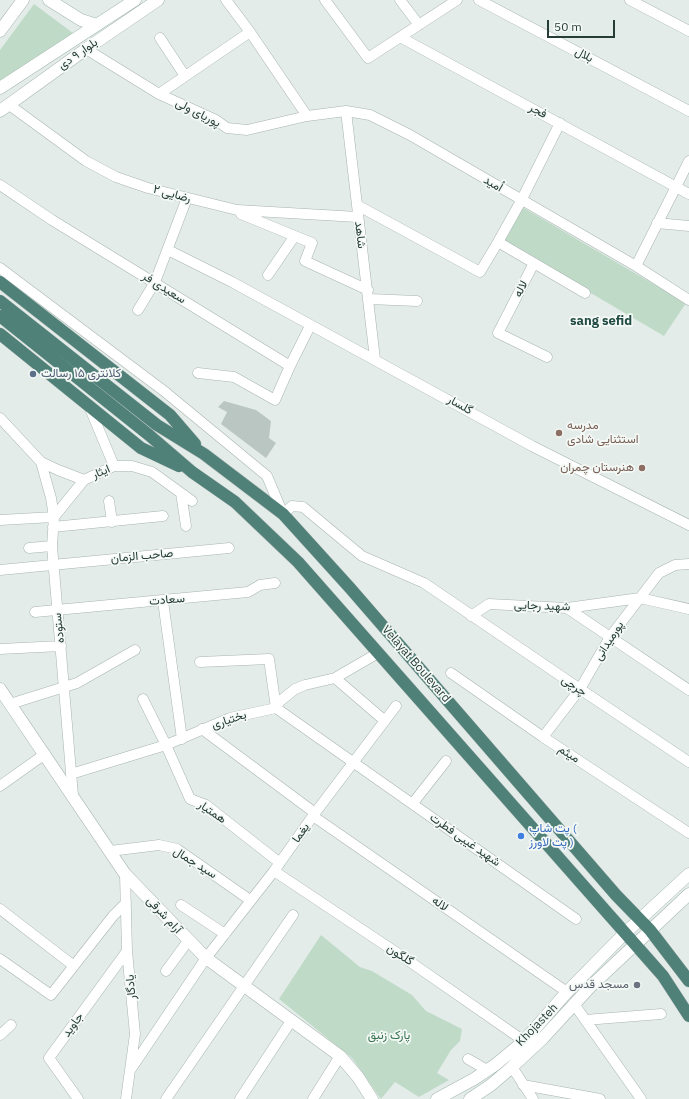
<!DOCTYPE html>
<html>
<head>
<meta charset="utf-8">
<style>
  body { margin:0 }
  #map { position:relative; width:689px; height:1099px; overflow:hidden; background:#e4ece9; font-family:"IBM Plex Sans",sans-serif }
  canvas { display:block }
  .scale { position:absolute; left:547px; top:20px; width:68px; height:18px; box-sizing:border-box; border:2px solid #253c37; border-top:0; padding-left:5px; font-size:12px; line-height:14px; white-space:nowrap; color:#253c37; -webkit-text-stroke:3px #f4f9f6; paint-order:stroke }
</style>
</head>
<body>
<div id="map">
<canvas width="689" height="1099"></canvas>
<div class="scale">50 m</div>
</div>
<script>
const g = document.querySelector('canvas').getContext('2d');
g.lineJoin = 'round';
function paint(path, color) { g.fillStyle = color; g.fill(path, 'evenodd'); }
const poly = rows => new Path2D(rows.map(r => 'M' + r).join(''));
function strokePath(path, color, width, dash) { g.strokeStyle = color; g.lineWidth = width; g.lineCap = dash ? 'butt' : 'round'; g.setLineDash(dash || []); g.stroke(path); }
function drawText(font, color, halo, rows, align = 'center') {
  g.font = font + ' "IBM Plex Sans",Vazirmatn,sans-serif'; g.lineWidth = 3.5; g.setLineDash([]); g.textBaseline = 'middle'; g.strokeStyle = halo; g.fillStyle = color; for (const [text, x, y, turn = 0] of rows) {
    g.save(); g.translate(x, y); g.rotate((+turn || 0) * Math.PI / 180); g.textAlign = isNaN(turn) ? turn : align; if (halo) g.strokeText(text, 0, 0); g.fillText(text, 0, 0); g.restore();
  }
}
paint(poly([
  [34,4,73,33,0,81,0,50],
  [522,207,686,303,664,336,502,241],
  [321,935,360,967,372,971,412,995,426,1011,462,1029,460,1041,451,1050,437,1073,449,1080,419,1097,395,1082,381,1099,352,1058,279,999]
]), '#bfdbc8');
paint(poly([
  [224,401,256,410,271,421,269,438,276,443,266,458,221,424,227,412,218,407]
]), '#b9c6c2');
const minor = poly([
  [226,0,250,32,307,116],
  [325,0,368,58,457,0],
  [400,0,419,25],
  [479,0,689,111],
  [630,0,689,31],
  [400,37,689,194],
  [160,38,185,76],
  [86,49,159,94,216,120,227,128,247,130,307,116,346,111,370,115,410,135,636,266,689,300],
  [159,94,250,32],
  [8,104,86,161,116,177,148,188,237,210,358,217],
  [346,111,375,359],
  [0,185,52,220,290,366,310,326],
  [357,205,480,272,498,242,585,293],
  [241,214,312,243,305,261,368,290],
  [657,223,689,226],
  [498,242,521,201,560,123],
  [168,250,232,282,532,446,689,525],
  [534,263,498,333,547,357],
  [636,266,689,161],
  [0,268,164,391,267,476,283,514,292,506,303,507,362,556,424,583,580,689,689,762],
  [268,275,294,237],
  [369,299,417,301],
  [138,310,155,282,187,198],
  [198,373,234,377,275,400,290,366],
  [89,406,114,466],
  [0,418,41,462,58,470,84,480,114,466,132,466,152,472,192,501],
  [41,462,51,498,54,517,52,546,73,796],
  [181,493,186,526],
  [109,501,112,522],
  [0,520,54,517,84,480],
  [53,527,163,516],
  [29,548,52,546],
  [0,570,229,548],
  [163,601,182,739],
  [567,608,689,690],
  [35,612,248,592,260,585,275,583],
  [471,616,489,604,567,608,640,598,689,609],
  [0,649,61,646],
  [200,662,269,659,276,708,576,919],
  [451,673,543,737,689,833],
  [335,678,385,721],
  [143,699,166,745,190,799,206,805,280,863],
  [10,704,77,683,135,650],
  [202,729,315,813],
  [543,737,580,689,610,637,659,573,675,565,689,564],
  [71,774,166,745,230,718,276,708,279,702,295,689,305,685,335,678,378,653],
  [0,786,45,754],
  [413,803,446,761],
  [313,816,567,992],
  [110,851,159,845,177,849,250,900],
  [274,871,406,959,524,1041],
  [125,874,127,951,135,1034,126,1099],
  [181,905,225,934],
  [0,909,74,966],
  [0,959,51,995,113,916,126,903],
  [166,971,188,941],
  [574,1004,641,1099],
  [585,1020,661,1014],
  [0,1035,11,1025],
  [468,1059,487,1070],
  [512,1067,533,1099],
  [131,1069,206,958,274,871,315,813,396,706],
  [523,1085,600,1099],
  [78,1099,49,1058,127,951],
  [166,1099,293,915],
  [240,1099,291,1021],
  [313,1099,340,1056]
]);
const tertiary = poly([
  [0,31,23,0],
  [0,689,125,874,206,958,340,1056,358,1077,372,1099]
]);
const secondary = poly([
  [49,0,81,20,97,25],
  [0,88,135,0],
  [0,111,86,49,158,0],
  [437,1099,474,1079,495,1065,524,1041,567,992,624,934,689,874],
  [470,1099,491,1085,512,1067,543,1038,590,987,689,894]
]);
const trunk = poly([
  [0,282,170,415,195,444],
  [0,301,157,425,204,454,283,514,350,588,616,895,650,930,689,981],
  [0,316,149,435,192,472,235,502,298,562,663,976,689,1016],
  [0,334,141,448,179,466]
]);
strokePath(minor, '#a7b4b0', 11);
strokePath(tertiary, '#a7b4b0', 13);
strokePath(secondary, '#a3b6b1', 13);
strokePath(trunk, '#c2c8c7', 13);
strokePath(minor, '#fff', 10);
strokePath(tertiary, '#fff', 12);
strokePath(secondary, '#fff', 12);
strokePath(trunk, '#508178', 12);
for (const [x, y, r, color] of [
  [33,374,4,"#5c6f8a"],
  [559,433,4,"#8d6e63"],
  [642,468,4,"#8d6e63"],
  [521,836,4,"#3f7fe0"],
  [637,985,4,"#6b7280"]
]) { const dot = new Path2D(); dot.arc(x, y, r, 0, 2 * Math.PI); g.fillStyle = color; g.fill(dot); strokePath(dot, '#f4f9f6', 1.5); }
drawText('12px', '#253c37', '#f4f9f6', [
  ["بلوار ۹ دی",78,54,-35],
  ["بلال",584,55,28],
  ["فجر",538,111,28],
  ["پوریای ولی",198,113,27],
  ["اُمید",493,184,30],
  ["رضایی ۲",172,194,15],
  ["شاهد",360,235,83],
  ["سعیدی فر",164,288,32],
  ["لاله",521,289,-62],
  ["گلسار",460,405,29],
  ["ایثار",101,472,-23],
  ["صاحب الزمان",142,556,-5],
  ["سعادت",167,600,-5],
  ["شهید رجایی",542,606,2],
  ["ستوده",59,628,-96],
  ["پورمیدانی",609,641,-57],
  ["Velayat Boulevard",416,664,49],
  ["چرچی",574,686,34],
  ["بختیاری",229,720,-18],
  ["میثم",569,754,33],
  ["همتیار",212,812,34],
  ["یغما",301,833,-55],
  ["شهید غیبی فطرت",465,840,35],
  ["سید جمال",195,863,32],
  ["لاله",440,904,35],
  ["آرام شرقی",164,915,47],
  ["گلگون",400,955,33],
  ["یادگار",131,987,-95],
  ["جاوید",73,1025,-54],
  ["Khojasteh",537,1025,-46]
]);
drawText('12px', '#4e5e75', '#f4f9f6', [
  ["کلانتری ۱۵ رسالت",41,374]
], 'left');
drawText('12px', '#785e54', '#f4f9f6', [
  ["مدرسه",567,426],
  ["استثنایی شادی",567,440],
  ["هنرستان چمران",634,468,"right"]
], 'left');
drawText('12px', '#366cbe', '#f4f9f6', [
  ["پت شاپ (",529,829],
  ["پت لاورز )",529,843]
], 'left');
drawText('12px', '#5b616d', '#f4f9f6', [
  ["مسجد قدس",629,985]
], 'right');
drawText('12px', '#336f4d', '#f4f9f6', [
  ["پارک زنبق",389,1036]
]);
drawText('bold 13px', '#224c44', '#f4f9f6', [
  ["sang sefid",601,321]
]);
</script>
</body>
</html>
